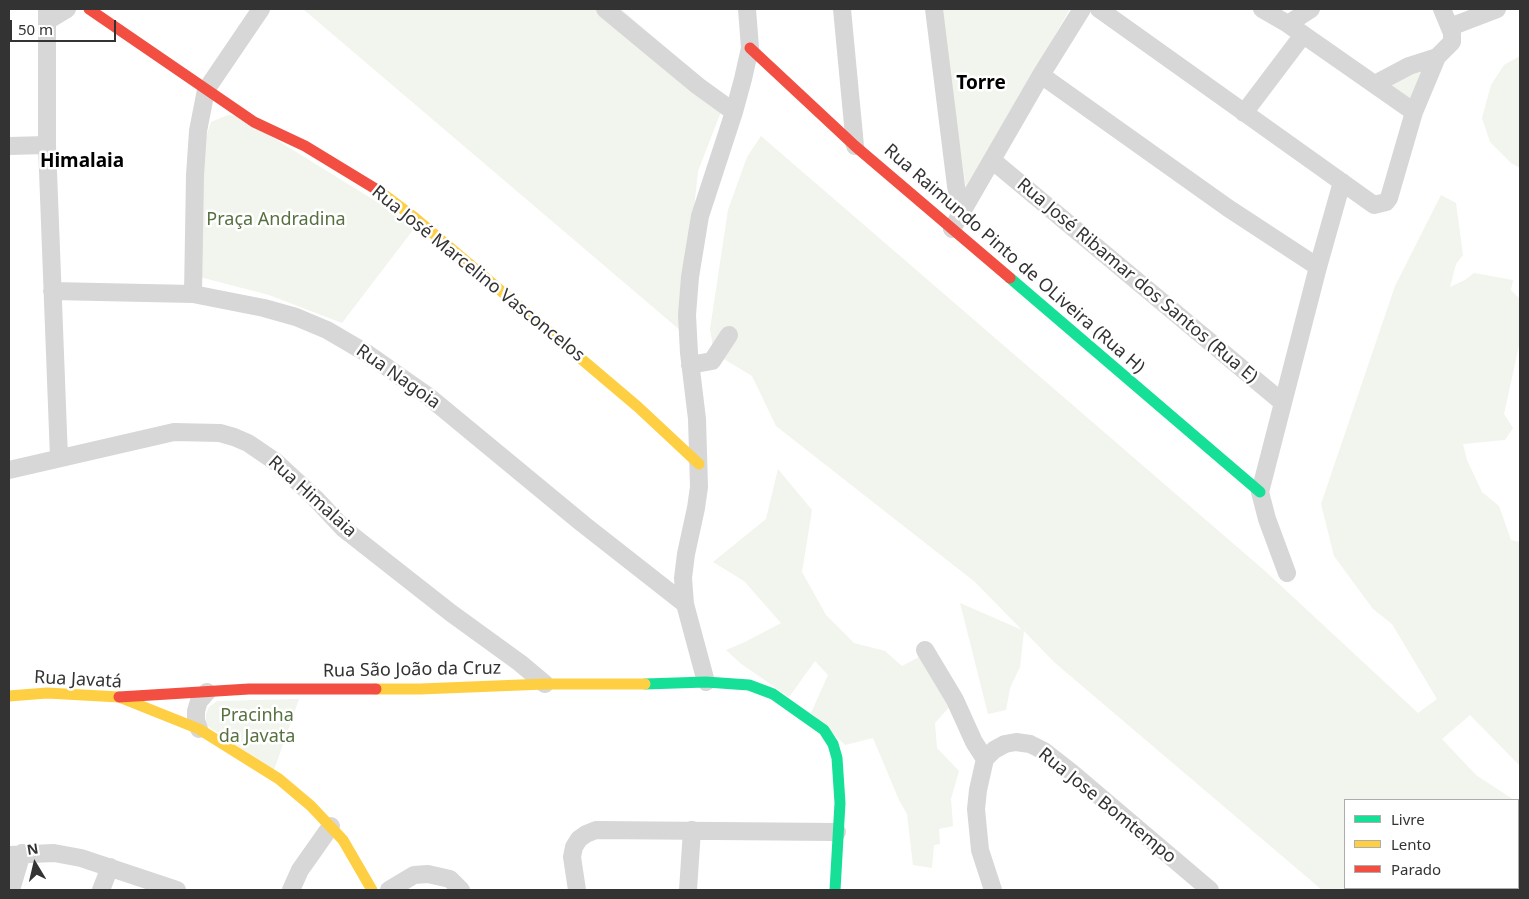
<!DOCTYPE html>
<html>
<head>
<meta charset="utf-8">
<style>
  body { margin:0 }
  #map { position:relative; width:1529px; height:899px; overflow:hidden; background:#fff; font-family:"Noto Sans",sans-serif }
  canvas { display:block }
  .frame { position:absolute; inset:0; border:10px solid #333; pointer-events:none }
  .legend { position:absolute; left:1344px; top:799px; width:175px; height:90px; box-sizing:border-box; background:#fff; border:1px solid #adadad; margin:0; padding:6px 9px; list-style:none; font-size:15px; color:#333 }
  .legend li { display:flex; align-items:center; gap:10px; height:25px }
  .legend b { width:25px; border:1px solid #adadad }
  .north { position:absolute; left:10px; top:839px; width:50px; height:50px; -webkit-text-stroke:4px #fff; paint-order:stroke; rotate:351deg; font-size:14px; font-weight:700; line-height:20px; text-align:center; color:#333 }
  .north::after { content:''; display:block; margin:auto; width:18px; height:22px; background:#333; clip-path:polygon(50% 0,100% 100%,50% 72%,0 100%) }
  .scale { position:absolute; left:10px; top:20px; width:106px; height:22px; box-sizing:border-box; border:2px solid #333; border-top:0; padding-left:6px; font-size:15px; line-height:18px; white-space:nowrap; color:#333; -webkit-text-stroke:4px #fff; paint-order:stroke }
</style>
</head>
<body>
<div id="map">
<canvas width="1529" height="899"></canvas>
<div class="frame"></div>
<ul class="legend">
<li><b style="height:6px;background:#16e098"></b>Livre</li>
<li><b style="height:6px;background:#ffcf43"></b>Lento</li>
<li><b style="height:6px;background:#f24e42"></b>Parado</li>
</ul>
<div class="north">N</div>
<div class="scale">50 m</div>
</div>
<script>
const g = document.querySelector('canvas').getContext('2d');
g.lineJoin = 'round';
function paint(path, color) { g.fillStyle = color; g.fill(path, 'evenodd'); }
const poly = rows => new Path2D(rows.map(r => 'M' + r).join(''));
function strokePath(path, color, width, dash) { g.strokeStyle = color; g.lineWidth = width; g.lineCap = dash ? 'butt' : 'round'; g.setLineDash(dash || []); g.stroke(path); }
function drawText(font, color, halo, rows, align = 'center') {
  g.font = font + ' "Noto Sans",sans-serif'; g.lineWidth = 5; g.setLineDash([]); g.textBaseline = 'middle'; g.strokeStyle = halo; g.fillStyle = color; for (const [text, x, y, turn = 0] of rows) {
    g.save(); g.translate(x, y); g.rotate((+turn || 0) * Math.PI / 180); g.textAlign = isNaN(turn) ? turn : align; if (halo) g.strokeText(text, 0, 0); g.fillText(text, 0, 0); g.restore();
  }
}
paint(poly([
  [303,9,621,9,726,99,698,171,681,331],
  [940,9,1070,9,966,188],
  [1520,56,1520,168,1511,163,1490,142,1482,118,1491,85,1504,65],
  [1437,57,1414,112,1375,84],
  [228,115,238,116,416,226,342,323,269,295,196,276,205,140,211,122],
  [761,136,1265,571,1418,713,1437,699,1392,624,1373,609,1334,556,1321,504,1395,286,1441,195,1456,203,1463,255,1456,264,1450,287,1465,280,1474,273,1513,280,1511,290,1520,299,1520,341,1504,414,1513,428,1505,440,1463,444,1467,460,1482,492,1499,506,1511,540,1520,542,1520,766,1470,715,1442,739,1476,775,1514,800,1345,800,1345,888,1518,888,1518,803,1520,805,1520,890,1322,890,1054,662,1024,631,1020,667,1010,688,1006,710,988,714,960,603,1022,630,975,582,776,426,752,376,714,353,710,329,728,210,747,157],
  [778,469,812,510,802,572,826,615,854,643,885,651,902,666,919,657,952,704,935,723,937,748,959,771,951,799,953,826,939,829,940,844,934,845,932,868,913,865,907,814,899,800,873,738,845,745,811,713,828,675,815,661,789,697,740,663,726,650,745,642,781,623,744,581,713,562,766,519],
  [299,699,274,770,206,725,206,714,209,707,217,701]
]), '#f1f5ed');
strokePath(poly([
  [47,9,47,145,59,458],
  [605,9,698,86,734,112],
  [842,9,855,146],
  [934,9,956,186,962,213],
  [1099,9,1374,205,1386,202,1389,198,1414,112,1437,57],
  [1262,9,1288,24,1414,112],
  [47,21,67,9],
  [1288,24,1311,9],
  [1450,27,1497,9],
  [1041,75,1228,208,1318,267],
  [1375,84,1409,66,1437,57,1452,42,1452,33,1442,9],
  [1244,113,1303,35],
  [9,146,47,145],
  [992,160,1282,402],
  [952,229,1041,75,1082,9],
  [52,291,193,294,264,308,296,317,327,330,368,354,428,396,583,524,685,604],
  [193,294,195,175,198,131,206,90,261,9],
  [690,365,712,361,729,335],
  [9,470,174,432,220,433,234,437,248,443,276,462,315,498,344,529,451,613,520,663,545,684],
  [1287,573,1267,519,1260,492,1318,267,1342,182],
  [925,650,955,700,974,742,985,759],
  [706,682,685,604,683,578,686,554,696,508,699,487,697,419,689,353,687,315,690,277,700,216,734,112,743,79,750,48,747,9],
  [199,729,196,720,196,711,199,701,207,692],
  [9,855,54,853,81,858,177,890],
  [11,890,22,853],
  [101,890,110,867],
  [291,890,300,870,331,826],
  [389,890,414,875,428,874,450,879,461,890],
  [577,890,572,857,574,847,579,839,586,834,596,830,837,832],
  [688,890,692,830],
  [993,890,980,850,976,809,978,790,985,759,994,750,1005,744,1016,742,1030,744,1044,751,1071,772,1210,890]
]), '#d7d7d7', 18);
strokePath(poly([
  [1010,278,1260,492],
  [645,684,706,682,749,685,773,694,824,730,833,744,837,758,840,803,835,890]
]), '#16e098', 11);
strokePath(poly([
  [379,191,415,218,638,407,699,464],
  [376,689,420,689,545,684,645,684],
  [9,696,47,693,119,697,199,729,279,779,311,806,343,840,372,890]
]), '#ffcf43', 11);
strokePath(poly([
  [89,9,254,122,305,146,379,191],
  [750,48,855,146,1010,278],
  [119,697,249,689,376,689]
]), '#f24e42', 11);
drawText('18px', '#56703f', '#fff', [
  ["Praça Andradina",276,220],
  ["Pracinha",257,716],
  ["da Javata",257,737]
]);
drawText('18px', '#333', '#fff', [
  ["Rua Raimundo Pinto de OLiveira (Rua H)",1014,259,41],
  ["Rua José Marcelino Vasconcelos",478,274,39],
  ["Rua José Ribamar dos Santos (Rua E)",1137,281,40],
  ["Rua Nagoia",398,377,35],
  ["Rua Himalaia",312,497,42],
  ["Rua São João da Cruz",412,670,-1],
  ["Rua Javatá",78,680,3],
  ["Rua Jose Bomtempo",1107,806,39]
]);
drawText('bold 19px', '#000', '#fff', [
  ["Torre",981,84],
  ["Himalaia",82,162]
]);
</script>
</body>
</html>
